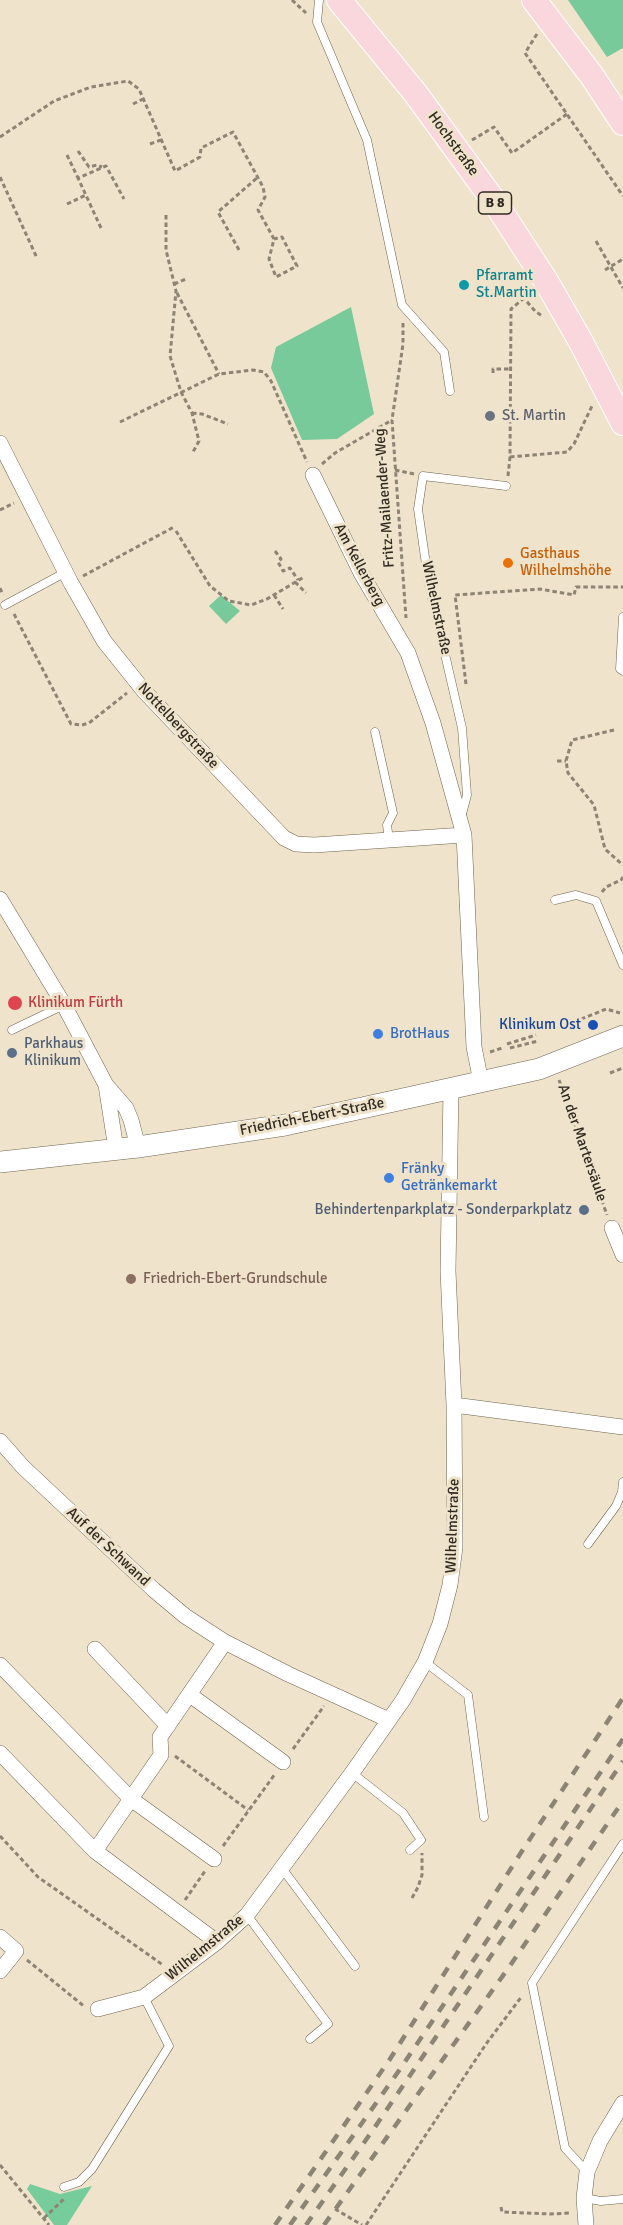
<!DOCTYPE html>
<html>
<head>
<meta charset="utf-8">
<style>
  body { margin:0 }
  canvas { display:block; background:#efe3cb }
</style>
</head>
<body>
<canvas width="623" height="2225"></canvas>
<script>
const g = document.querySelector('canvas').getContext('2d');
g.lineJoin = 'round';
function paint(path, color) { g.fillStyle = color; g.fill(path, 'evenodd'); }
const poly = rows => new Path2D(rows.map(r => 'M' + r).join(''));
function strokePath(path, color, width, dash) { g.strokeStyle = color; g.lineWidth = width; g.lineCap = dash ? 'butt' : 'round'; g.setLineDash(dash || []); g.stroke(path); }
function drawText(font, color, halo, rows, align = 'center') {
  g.font = font + ' Signika,sans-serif'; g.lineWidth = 6; g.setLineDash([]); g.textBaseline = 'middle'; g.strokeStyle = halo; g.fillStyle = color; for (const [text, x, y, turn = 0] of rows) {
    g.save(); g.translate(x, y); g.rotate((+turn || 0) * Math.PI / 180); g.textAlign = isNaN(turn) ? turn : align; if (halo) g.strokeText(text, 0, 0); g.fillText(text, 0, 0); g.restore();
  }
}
paint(poly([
  [568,0,623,0,623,48,607,57],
  [351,307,374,414,337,439,302,440,271,368,276,347],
  [221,595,240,611,226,624,209,606]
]), '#78ca9a');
paint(poly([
  [30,2184,60,2194,92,2186,67,2225,54,2225,27,2189]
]), '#77cc9b');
const lane = poly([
  [319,0,317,22,367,140,402,305,444,352,450,391],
  [5,605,66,572],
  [623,617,620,669,623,671],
  [375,732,393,813,387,825,389,840],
  [462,814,467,795,462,728,429,585,418,509,423,476,506,486],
  [555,900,576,895,596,901,623,965],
  [12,1030,64,1005],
  [588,1544,616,1506,622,1492,623,1482],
  [425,1662,468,1695,484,1817],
  [352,1773,403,1813,421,1840,410,1850],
  [281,1867,355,1966],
  [247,1915,328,2024,310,2039],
  [587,2172,565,2148,532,1983,623,1844],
  [64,2187,79,2182,92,2169,169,2046,144,1997],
  [584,2198,601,2201,623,2199]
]);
const street = poly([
  [0,443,71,583,104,641,144,691,284,838,296,844,314,845,464,835],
  [313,475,361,573,408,653,433,723,464,835,474,1047,481,1082],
  [0,899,64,1005,106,1085,126,1108,131,1120,138,1147],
  [106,1085,116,1149],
  [612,1228,623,1255],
  [454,1405,623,1427],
  [0,1441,23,1467,154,1590,185,1616,225,1642,288,1674,389,1720],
  [95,1649,168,1726],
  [0,1665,131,1799,214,1859],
  [190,1695,283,1762],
  [0,1753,95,1851,217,1942],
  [95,1851,161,1755,160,1737,225,1642],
  [0,1937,16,1951,0,1971],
  [98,2009,144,1997,217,1942,247,1915,352,1773,403,1700,425,1662,440,1624,450,1585,455,1547,454,1405,448,1271,451,1088],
  [586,2225,584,2198,587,2172,600,2141,623,2103]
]);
const secondary = poly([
  [0,1162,138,1147,285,1125,539,1069,623,1036]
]);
const primary = poly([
  [339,0,416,94,496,204,546,281,581,342,623,423],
  [534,0,592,76,623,123]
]);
strokePath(lane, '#6f644f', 9);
strokePath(street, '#6f644f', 16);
strokePath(secondary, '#6f644f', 22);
strokePath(primary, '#fff', 26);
strokePath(poly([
  [292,0,306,13],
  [537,34,525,53,623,196],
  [133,104,143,99],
  [0,137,54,101,91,87,128,81,139,89,175,171,200,157,201,148,233,132,263,187,265,197,258,210,274,239,269,259,276,277,297,266,282,237,274,239],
  [472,140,494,127,512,153,567,114],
  [150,144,161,140],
  [78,151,89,167,97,165,102,167],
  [67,155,78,178],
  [0,177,37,258],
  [67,204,86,195],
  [166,215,166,250,176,291,170,356,181,392,192,413,199,441,193,452],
  [101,228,78,178,106,166,124,199],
  [596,241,623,288],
  [239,250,218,212,258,177],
  [605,270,623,259],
  [174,284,186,279],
  [177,293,219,374],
  [496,294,516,289,535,311,542,316],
  [403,323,403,344,392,420,406,618],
  [493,373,493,369,511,369],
  [192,413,202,414,228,424],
  [120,422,219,374,253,370,264,372,271,381,307,462],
  [510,457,567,452,574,444,592,406],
  [322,464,335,453,392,420],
  [395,470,414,474],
  [508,476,510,457,511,309,530,293],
  [0,510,14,503],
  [176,531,210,586,229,601,251,605,267,599,304,577],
  [275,551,281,559,278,562,283,571,290,568,298,580],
  [83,576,174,527],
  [295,582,306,593],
  [0,588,3,595],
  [274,595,283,609],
  [14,614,71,724,82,725,89,723,127,693],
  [466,684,455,595,540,589,574,595,576,587,623,587],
  [614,730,572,740,566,761,568,773,594,805,605,849,623,865],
  [557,761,566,761],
  [602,892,606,887,621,880,623,877],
  [574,1022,606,1009,620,1013],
  [507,1044,536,1035],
  [510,1048,538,1041],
  [490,1052,502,1048],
  [610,1073,623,1068],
  [559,1080,607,1215],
  [293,1749,324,1706],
  [175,1756,248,1810],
  [0,1836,38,1877,163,1965],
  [223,1846,275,1774],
  [412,1898,418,1887,422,1875,422,1853],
  [185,1900,205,1871],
  [27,1960,85,2007],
  [0,2165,49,2225],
  [501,2207,502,2212,550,2214,571,2213],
  [335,2209,362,2225],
  [44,2218,64,2199],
  [366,2225,486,2044,522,1996]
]), '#8d8474', 3, [4.5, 3]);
strokePath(lane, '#fff', 8);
strokePath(street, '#fff', 15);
strokePath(secondary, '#fff', 21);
strokePath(primary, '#f9d7dc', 24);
strokePath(poly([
  [275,2225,390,2059,522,1851,623,1698],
  [290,2225,398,2072,623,1739],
  [306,2225,375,2127,623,1761],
  [324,2225,507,1970,623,1801]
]), '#8c8474', 4.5, [10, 10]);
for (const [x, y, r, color] of [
  [464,285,6,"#0f9aa8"],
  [490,416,6,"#6b7280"],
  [508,563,6,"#e8710a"],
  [15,1003,8,"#e0444e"],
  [593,1025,6,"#1a4fb4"],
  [378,1034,6,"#3f7fe0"],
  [12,1053,6,"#5c6f8a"],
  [389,1178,6,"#3f7fe0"],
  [584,1210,6,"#5c6f8a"],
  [131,1279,6,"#8d6e63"]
]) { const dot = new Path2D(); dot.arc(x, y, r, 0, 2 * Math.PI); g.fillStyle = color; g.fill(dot); strokePath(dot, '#efe3cb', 2); }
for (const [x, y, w] of [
  [495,203,33]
]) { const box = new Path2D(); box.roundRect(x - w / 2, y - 11, w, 22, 4.5); g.fillStyle = '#efe3cb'; g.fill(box); strokePath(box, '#302b22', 1.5); }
drawText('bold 14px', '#302b22', null, [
  ["B 8",495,203]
]);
drawText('15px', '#302b22', '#efe3cb', [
  ["Hochstraße",453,144,54],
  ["Fritz-Mailaender-Weg",385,498,-94],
  ["Am Kellerberg",359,565,62],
  ["Wilhelmstraße",436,608,78],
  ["Nottelbergstraße",178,726,47],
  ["Friedrich-Ebert-Straße",312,1117,-11],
  ["An der Martersäule",582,1143,71],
  ["Wilhelmstraße",453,1526,-88],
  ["Auf der Schwand",108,1547,43],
  ["Wilhelmstraße",205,1948,-39]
]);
drawText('15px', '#0d838f', '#efe3cb', [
  ["Pfarramt",476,276],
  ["St.Martin",476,293]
], 'left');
drawText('15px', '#5b616d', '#efe3cb', [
  ["St. Martin",502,416]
], 'left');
drawText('15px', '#c56008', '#efe3cb', [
  ["Gasthaus",520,554],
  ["Wilhelmshöhe",520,571]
], 'left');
drawText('15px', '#be3a42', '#efe3cb', [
  ["Klinikum Fürth",28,1003]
], 'left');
drawText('15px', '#164399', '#efe3cb', [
  ["Klinikum Ost",581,1025]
], 'right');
drawText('15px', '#366cbe', '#efe3cb', [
  ["BrotHaus",390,1034],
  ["Fränky",401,1169],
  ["Getränkemarkt",401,1186]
], 'left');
drawText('15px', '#4e5e75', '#efe3cb', [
  ["Parkhaus",24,1044],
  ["Klinikum",24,1061],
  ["Behindertenparkplatz - Sonderparkplatz",572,1210,"right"]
], 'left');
drawText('15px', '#785e54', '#efe3cb', [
  ["Friedrich-Ebert-Grundschule",143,1279]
], 'left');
</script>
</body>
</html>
